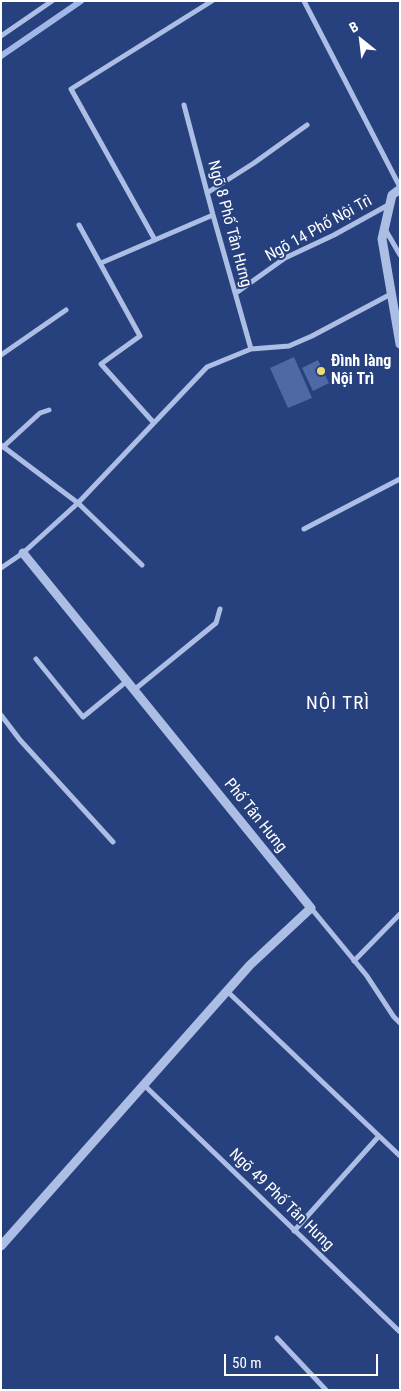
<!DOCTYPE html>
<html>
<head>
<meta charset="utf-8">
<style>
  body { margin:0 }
  #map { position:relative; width:401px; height:1391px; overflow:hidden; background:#27407e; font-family:"Roboto Condensed",sans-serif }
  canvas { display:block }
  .frame { position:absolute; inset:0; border:2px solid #fff; pointer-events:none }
  .north { position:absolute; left:336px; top:15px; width:50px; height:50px; -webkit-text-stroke:4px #27407e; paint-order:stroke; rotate:331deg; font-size:14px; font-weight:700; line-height:20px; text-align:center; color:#fff }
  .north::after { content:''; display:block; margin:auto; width:18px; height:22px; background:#fff; clip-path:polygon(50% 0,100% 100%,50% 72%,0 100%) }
  .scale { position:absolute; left:224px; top:1354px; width:154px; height:22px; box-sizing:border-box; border:2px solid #fff; border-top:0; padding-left:6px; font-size:15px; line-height:18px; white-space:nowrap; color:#fff; -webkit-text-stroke:4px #27407e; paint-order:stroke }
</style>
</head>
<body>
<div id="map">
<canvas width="401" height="1391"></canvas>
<div class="frame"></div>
<div class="north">B</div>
<div class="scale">50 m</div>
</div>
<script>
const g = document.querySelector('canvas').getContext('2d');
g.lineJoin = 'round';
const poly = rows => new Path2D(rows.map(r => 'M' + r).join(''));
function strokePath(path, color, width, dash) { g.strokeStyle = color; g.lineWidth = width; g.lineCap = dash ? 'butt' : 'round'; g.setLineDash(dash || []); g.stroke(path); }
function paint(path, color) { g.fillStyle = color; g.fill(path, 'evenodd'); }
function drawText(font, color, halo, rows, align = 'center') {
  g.font = font + ' "Roboto Condensed",sans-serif'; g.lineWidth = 4; g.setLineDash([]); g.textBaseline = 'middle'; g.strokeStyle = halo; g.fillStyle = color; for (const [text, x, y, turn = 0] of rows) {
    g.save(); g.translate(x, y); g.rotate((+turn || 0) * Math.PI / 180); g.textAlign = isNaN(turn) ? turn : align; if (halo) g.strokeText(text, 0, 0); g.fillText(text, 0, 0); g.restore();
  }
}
strokePath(poly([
  [1,56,81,1]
]), '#a1b7e6', 6);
paint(poly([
  [294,357,312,398,288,408,270,368],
  [318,360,329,383,313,391,302,368]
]), '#4f69a7');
strokePath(poly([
  [304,1,400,187],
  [1,36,52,1],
  [184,105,213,215,251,349],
  [207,193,254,163,307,125],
  [79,225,140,336,101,364,154,423],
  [385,229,400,255],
  [155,240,71,89,212,1],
  [101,263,213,215],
  [236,293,285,258,334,235,390,204],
  [1,355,66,310],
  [1,445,78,503,142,565],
  [3,447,40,413,49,410],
  [304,529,400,479],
  [1,568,23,553,78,503,207,367,251,349,289,346,312,336,391,294],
  [36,659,83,717,127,681],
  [134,690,216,623,220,609],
  [1,715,20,740,113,842],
  [311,908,367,976,394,1017,400,1023],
  [354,961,400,914],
  [228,992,400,1156],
  [144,1085,400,1332],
  [294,1231,379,1136],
  [277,1338,326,1390]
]), '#adbee5', 5);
strokePath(poly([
  [400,189,392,195,382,239,400,344],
  [1,1246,250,965,311,908,23,553]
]), '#adbee5', 9);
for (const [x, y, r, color] of [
  [321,371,5,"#eddc72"]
]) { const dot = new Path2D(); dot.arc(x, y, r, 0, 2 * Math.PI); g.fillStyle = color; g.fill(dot); strokePath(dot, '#27407e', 2); }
drawText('16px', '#fff', '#27407e', [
  ["Ngõ 8 Phố Tân Hưng",229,224,75],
  ["Ngõ 14 Phố Nội Trì",319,229,-29],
  ["Phố Tân Hưng",255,816,51],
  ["Ngõ 49 Phố Tân Hưng",281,1200,44]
]);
drawText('bold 16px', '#fff', '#27407e', [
  ["Đình làng",331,362],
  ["Nội Trì",331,380]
], 'left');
g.letterSpacing = '1px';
drawText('19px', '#fff', '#27407e', [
  ["NỘI TRÌ",338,704]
]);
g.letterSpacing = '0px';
</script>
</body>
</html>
